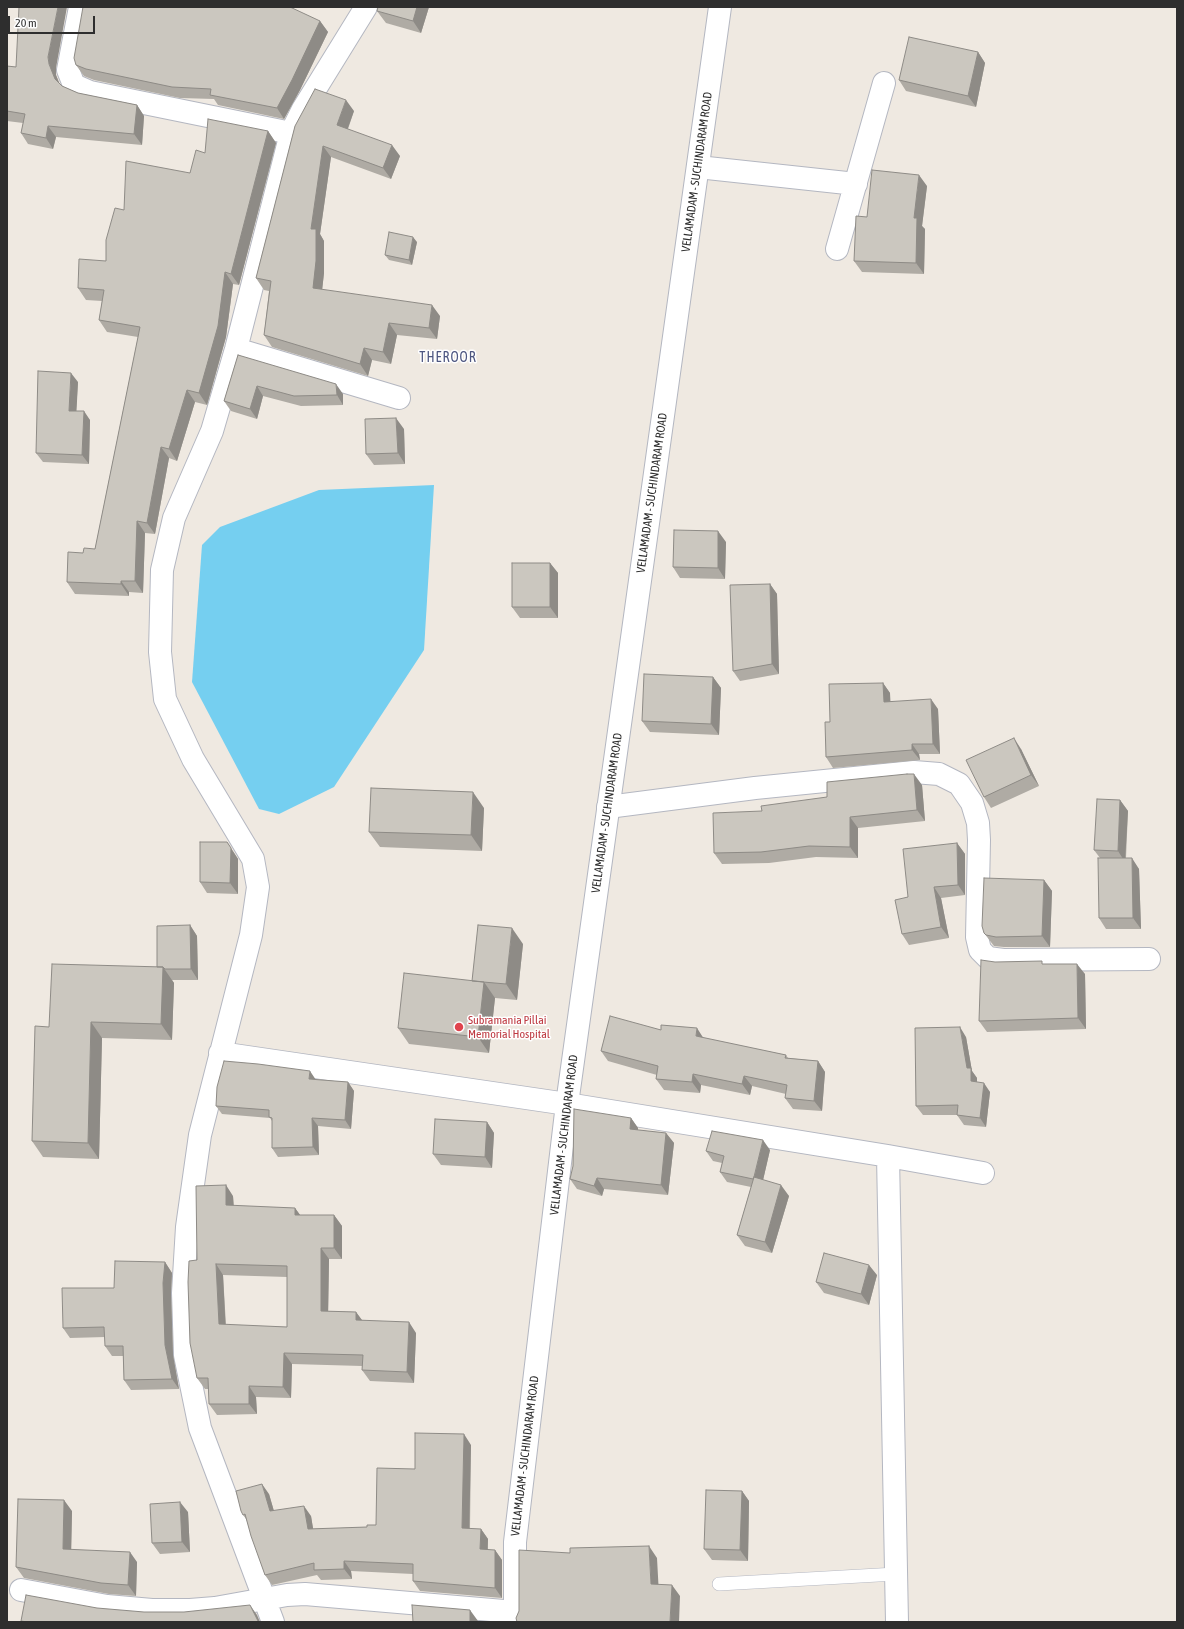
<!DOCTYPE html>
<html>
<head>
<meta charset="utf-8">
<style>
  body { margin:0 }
  #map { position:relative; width:1184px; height:1629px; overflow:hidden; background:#efe9e1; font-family:"Asap Condensed",sans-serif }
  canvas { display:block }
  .frame { position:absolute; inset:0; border:8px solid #2e2e2e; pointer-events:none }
  .scale { position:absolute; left:8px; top:16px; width:87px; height:18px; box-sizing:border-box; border:2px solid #2e2e2e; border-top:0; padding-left:5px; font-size:12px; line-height:14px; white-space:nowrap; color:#2e2e2e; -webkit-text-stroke:3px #fff; paint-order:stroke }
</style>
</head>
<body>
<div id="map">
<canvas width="1184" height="1629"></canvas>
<div class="frame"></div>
<div class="scale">20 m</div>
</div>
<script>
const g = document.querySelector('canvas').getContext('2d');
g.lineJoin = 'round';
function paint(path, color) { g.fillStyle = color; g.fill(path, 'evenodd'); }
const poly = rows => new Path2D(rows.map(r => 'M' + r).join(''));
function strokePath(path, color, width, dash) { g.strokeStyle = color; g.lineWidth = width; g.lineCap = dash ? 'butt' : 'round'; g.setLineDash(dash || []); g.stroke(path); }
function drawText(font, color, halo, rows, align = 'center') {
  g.font = font + ' "Asap Condensed",sans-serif'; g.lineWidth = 3; g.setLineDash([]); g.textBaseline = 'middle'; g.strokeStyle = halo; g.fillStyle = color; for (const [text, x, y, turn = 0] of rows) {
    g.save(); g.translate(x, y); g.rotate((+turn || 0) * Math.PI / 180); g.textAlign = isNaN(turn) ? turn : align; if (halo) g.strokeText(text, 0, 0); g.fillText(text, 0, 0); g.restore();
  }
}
paint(poly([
  [434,485,424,650,334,787,279,814,259,809,192,682,202,545,220,527,319,490]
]), '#75cff0');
const lane = poly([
  [719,1584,896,1574]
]);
const street = poly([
  [80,7,68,70,74,85,90,92,291,133],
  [698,167,856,184],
  [837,249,884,83],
  [236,349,399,398],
  [608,807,755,788,914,772,939,774,959,784,972,803,978,823,979,840,977,937,980,950,988,958,1003,960,1149,959],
  [220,1053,567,1104,888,1156,983,1173],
  [888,1156,897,1622],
  [21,1590,107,1606,152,1610,190,1610,215,1608,287,1595,305,1594,515,1612],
  [273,1622,200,1428,185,1355,183,1293,187,1227,200,1135,251,935,258,887,253,859,193,759,165,699,160,652,162,570,174,518,212,431,236,349,291,133,303,109,366,7]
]);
const secondary = poly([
  [515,1622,515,1542,567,1104,720,7]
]);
strokePath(lane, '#b4b7c1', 14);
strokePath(street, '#b4b7c1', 24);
strokePath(secondary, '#b4b7c1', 24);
strokePath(lane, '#fff', 13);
strokePath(street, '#fff', 22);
strokePath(secondary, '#fff', 22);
paint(poly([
  [429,7,421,33,386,23,377,11],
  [320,21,328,32,300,90,284,119,218,105,214,99,180,98,94,80,84,76,76,65],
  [978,52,985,63,976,107,906,91,899,80],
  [7,66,16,67,56,68,56,75,60,85,62,86,78,93,137,105,144,116,142,145,56,137,53,149,28,144,21,133,23,123,7,121],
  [354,111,348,129,400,156,391,179,331,157,320,234,324,241,324,273,322,290,440,316,437,339,397,335,391,364,372,360,368,376,272,347,264,335,269,291,264,290,256,278,295,126],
  [268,131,276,143,239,285,233,284,226,337,207,405,195,402,177,461,169,458,155,534,145,533,143,593,129,592,129,596,75,594,67,582,83,553,95,549,138,337,107,332,99,320,102,301,86,300,78,288,106,261,124,210,190,173,205,153],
  [927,186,922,226,925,229,924,274,862,272,854,261,867,217],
  [417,242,412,265,389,260,385,255],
  [238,355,343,394,343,405,301,406,263,396,257,419,231,411,224,401],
  [78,382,76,411,90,420,89,464,43,462,36,453],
  [404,429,405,464,374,465,366,454],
  [726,542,725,579,680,578,673,567],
  [550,563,558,573,558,618,520,618,512,607],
  [770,584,777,594,779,674,740,681,733,671],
  [713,677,721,688,719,735,650,732,642,721],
  [883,683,890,693,890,701,938,709,940,754,919,754,920,760,833,768,826,757,830,722],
  [1021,749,1039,786,991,808,984,797],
  [922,785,925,821,858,828,858,858,816,857,769,863,722,864,714,853,762,811],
  [1120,800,1128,811,1126,858,1139,869,1141,929,1106,929,1099,918,1100,858,1094,850],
  [484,808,482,851,380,847,369,832],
  [227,842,238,859,238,894,207,893,200,882],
  [957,843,965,854,965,895,941,898,949,938,909,945,902,934,908,897],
  [1044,880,1052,891,1050,947,1004,947,994,946,984,933],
  [190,925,197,936,198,980,172,980,174,983,172,1040,102,1038,99,1159,43,1157,32,1141,49,1027,157,967],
  [523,944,517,1000,495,998,489,1053,409,1044,398,1028,472,981],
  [995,962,1044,964,1085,974,1086,1029,987,1032,979,1021],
  [661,1030,703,1038,786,1055,788,1058,818,1061,825,1072,822,1111,793,1109,785,1098,786,1094,752,1086,750,1095,701,1085,700,1093,664,1090,656,1079,657,1075,608,1061,601,1051],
  [966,1037,972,1071,977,1078,977,1082,990,1092,986,1127,964,1125,957,1115,923,1115,916,1106],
  [316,1080,348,1082,354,1091,351,1129,318,1126,319,1155,278,1157,272,1148,272,1121,270,1118,222,1114,216,1106],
  [631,1118,638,1128,638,1130,666,1133,674,1143,668,1195,604,1189,602,1196,577,1189,570,1179],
  [487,1122,494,1133,492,1168,441,1165,433,1154],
  [770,1150,763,1180,789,1196,772,1253,745,1246,737,1235,751,1187,727,1182,720,1172,722,1163,713,1161,706,1151],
  [233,1196,234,1206,295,1208,300,1215,334,1215,342,1226,342,1259,329,1259,328,1311,356,1312,362,1320,416,1333,414,1383,370,1381,362,1370,362,1366,292,1364,291,1398,256,1397,257,1414,217,1415,209,1404,209,1389,205,1389,197,1378,197,1260],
  [223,1275,287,1277,287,1327,226,1325],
  [165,1262,172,1273,171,1293,173,1355,179,1389,131,1390,124,1380,123,1356,112,1356,105,1346,105,1337,70,1338,63,1328,114,1288],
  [877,1275,869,1305,824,1293,816,1282],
  [471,1445,470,1529,481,1529,488,1539,488,1550,495,1550,502,1560,502,1598,420,1591,413,1581,413,1574,351,1571,352,1579,321,1580,317,1575,272,1585,265,1575,247,1520,243,1515,269,1494,274,1511,311,1516,313,1529,367,1527,376,1525,415,1469],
  [742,1491,749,1501,748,1561,712,1560,704,1549],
  [72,1511,71,1550,137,1562,136,1596,109,1594,24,1578,16,1567],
  [188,1512,190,1552,160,1554,152,1543]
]), '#afaba4');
paint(poly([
  [58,7,67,7,56,68,56,75,62,90,55,79,49,64,48,57],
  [417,7,429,7,421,33,413,21],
  [320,21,328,32,300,90,284,119,277,108],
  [978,52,985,63,976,107,968,96],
  [346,100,354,111,345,136,337,125],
  [137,105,144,116,142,145,134,134],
  [48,126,56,137,53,149,46,138],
  [268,131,276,143,239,285,231,274],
  [392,145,400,156,391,179,383,168],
  [323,146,331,157,320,234,324,241,324,273,321,300,313,288,311,229],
  [919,175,927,186,922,226,925,229,924,274,916,263,914,218],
  [413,237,417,242,412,265,409,260],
  [225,272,233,284,226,337,207,405,199,393],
  [432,305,440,316,437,339,429,328],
  [389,323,397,335,391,364,383,352],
  [364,348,372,360,368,376,360,364],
  [71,373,78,382,76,420,69,411],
  [336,384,343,394,343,405,337,395],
  [257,386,263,396,257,419,250,409],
  [187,390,195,402,177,461,169,449],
  [84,411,90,420,89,464,82,455],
  [396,418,404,429,405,464,398,453],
  [161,447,169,458,155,534,147,523],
  [137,521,145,533,143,593,135,581],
  [718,531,726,542,725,579,718,568],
  [550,563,558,573,558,618,550,607],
  [121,581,129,592,129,596,121,584],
  [770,584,777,594,779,674,772,664],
  [713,677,721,688,719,735,711,724],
  [883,683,890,693,891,712,884,702],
  [931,699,938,709,940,754,933,744],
  [1014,738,1021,749,1039,786,1031,775],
  [912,744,919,754,920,760,912,750],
  [914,774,922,785,925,821,917,810],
  [473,792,484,808,482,851,471,835],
  [1120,800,1128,811,1125,862,1118,851],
  [850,817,858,828,858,858,850,847],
  [227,842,238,859,238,894,230,883],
  [957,843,965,854,965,895,958,885],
  [1132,858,1139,869,1141,929,1133,918],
  [1044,880,1052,891,1050,947,1042,936],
  [934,887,941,898,949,938,941,927],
  [190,925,197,936,198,980,191,969],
  [512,928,523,944,517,1000,506,984],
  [1077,964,1085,974,1086,1029,1078,1018],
  [163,967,174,983,172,1040,161,1024],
  [484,982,495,998,489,1053,478,1037],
  [91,1022,102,1038,99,1159,88,1143],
  [960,1027,966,1037,972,1071,977,1078,977,1091,971,1081,967,1068],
  [697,1028,704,1039,696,1036],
  [818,1061,825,1072,822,1111,814,1101],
  [310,1071,316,1080,309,1079],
  [693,1074,701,1085,700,1093,692,1082],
  [744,1076,752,1086,750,1095,742,1084],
  [348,1082,354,1091,351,1129,345,1120],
  [984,1083,990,1092,986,1127,980,1118],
  [312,1118,318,1126,319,1155,313,1147],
  [631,1118,638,1128,638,1140,630,1129],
  [487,1122,494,1133,492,1168,485,1157],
  [666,1133,674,1143,668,1195,661,1185],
  [763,1140,770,1150,761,1189,754,1179],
  [597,1178,604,1189,602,1196,594,1186],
  [226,1185,233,1196,234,1216,226,1205],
  [781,1185,789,1196,772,1253,765,1242],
  [295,1208,303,1219,295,1215],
  [334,1215,342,1226,342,1259,334,1248],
  [321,1248,329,1259,328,1322,321,1311],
  [165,1262,172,1273,171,1293,173,1355,179,1389,172,1379,165,1345,163,1283],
  [216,1264,223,1275,226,1335,219,1324],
  [869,1265,877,1275,869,1305,861,1294],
  [356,1312,364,1323,356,1320],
  [409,1322,416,1333,414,1383,407,1372],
  [284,1353,292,1364,291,1398,283,1387],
  [249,1386,256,1397,257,1414,249,1404],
  [464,1434,471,1445,469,1539,462,1528],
  [262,1484,269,1494,277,1522,270,1511],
  [742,1491,749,1501,748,1561,740,1550],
  [64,1500,72,1511,71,1560,63,1549],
  [180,1502,188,1512,190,1552,182,1542],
  [304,1506,311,1516,315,1540,308,1529],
  [481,1529,488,1539,487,1560,480,1549],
  [649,1546,657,1558,659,1595,651,1584],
  [495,1550,502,1560,502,1598,495,1588],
  [130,1552,137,1562,136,1596,128,1585],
  [344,1561,351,1571,352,1579,344,1569],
  [672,1585,680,1596,679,1622,670,1622],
  [250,1605,257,1615,260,1622,258,1622],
  [470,1610,478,1621,478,1622,470,1622]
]), '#8e8b86');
const building = poly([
  [19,7,58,7,48,57,49,64,55,79,62,86,78,93,137,105,134,134,48,126,46,138,21,133,25,114,7,111,7,66,16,67,19,7],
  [83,7,290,7,320,21,292,80,277,108,210,95,211,89,172,87,86,69,76,65,74,58,83,7],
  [378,7,417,7,413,21,377,11,378,7],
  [909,37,978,52,968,96,899,80,909,37],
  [315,89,346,100,337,125,392,145,383,168,323,146,311,229,316,229,316,261,313,288,432,305,429,328,389,323,383,352,364,348,360,364,264,335,271,281,256,278,295,126,315,89],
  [208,119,268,131,231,274,225,272,218,326,199,393,187,390,169,449,161,447,147,523,137,521,135,581,121,581,121,584,67,582,68,552,83,553,84,548,95,549,140,327,99,320,104,290,78,288,79,259,106,261,106,240,115,208,124,210,126,161,190,173,196,150,205,153,208,119],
  [872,170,919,175,914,218,917,218,916,263,854,261,856,216,867,217,872,170],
  [389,232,413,237,409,260,385,255,389,232],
  [238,355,336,384,337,395,294,396,257,386,250,409,224,401,238,355],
  [38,371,71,373,69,411,84,411,82,455,36,453,38,371],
  [396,418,398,453,366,454,365,419,396,418],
  [674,530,718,531,718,568,673,567,674,530],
  [512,563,550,563,550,607,512,607,512,563],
  [770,584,772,664,733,671,730,585,770,584],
  [644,674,713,677,711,724,642,721,644,674],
  [883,683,884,702,931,699,933,744,912,744,912,750,826,757,825,722,830,722,829,684,883,683],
  [1014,738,1031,775,984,797,966,760,1014,738],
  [907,774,914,774,917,810,850,817,850,847,809,846,761,852,714,853,713,813,762,811,761,806,827,797,827,782,907,774],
  [371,788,473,792,471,835,369,832,371,788],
  [1097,799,1120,800,1118,851,1094,850,1097,799],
  [200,842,227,842,231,848,230,883,200,882,200,842],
  [957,843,958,885,934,887,941,927,902,934,895,900,908,897,903,849,957,843],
  [1098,858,1132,858,1133,918,1099,918,1098,858],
  [984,878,1044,880,1042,936,996,937,986,935,984,933,982,926,984,878],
  [190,925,191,969,165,969,163,967,157,967,157,926,190,925],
  [478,925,512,928,506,984,472,981,478,925],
  [981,960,995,962,1042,961,1042,964,1077,964,1078,1018,979,1021,981,960],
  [52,964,163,967,161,1024,91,1022,88,1143,32,1141,35,1026,49,1027,52,964],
  [404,973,484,982,478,1037,398,1028,404,973],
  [610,1016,661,1030,661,1025,697,1028,696,1036,786,1055,785,1058,818,1061,814,1101,785,1098,787,1085,744,1076,742,1084,693,1074,692,1082,656,1079,658,1066,601,1051,610,1016],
  [960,1027,967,1068,971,1068,971,1081,984,1083,980,1118,957,1115,958,1105,916,1106,915,1028,960,1027],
  [224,1061,258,1064,310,1071,309,1079,348,1082,345,1120,312,1118,313,1147,272,1148,272,1118,269,1117,269,1110,216,1106,217,1087,224,1061],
  [574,1109,631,1118,630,1129,666,1133,661,1185,597,1178,594,1186,570,1179,573,1166,574,1109],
  [435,1119,487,1122,485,1157,433,1154,435,1119],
  [712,1131,763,1140,754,1177,753,1179,720,1172,724,1156,706,1151,712,1131],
  [754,1177,781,1185,765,1242,737,1235,754,1177],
  [226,1185,226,1205,295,1208,295,1215,334,1215,334,1248,321,1248,321,1311,356,1312,356,1320,409,1322,407,1372,362,1370,363,1355,284,1353,283,1387,249,1386,249,1404,209,1404,208,1378,197,1378,190,1343,188,1282,189,1261,197,1260,196,1186,226,1185],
  [216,1264,287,1266,287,1327,219,1324,216,1264],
  [824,1253,869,1265,861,1294,816,1282,824,1253],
  [115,1261,165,1262,163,1283,165,1345,172,1379,124,1380,123,1346,105,1346,104,1327,63,1328,62,1288,114,1288,115,1261],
  [415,1433,464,1434,462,1528,481,1529,480,1549,495,1550,495,1588,413,1581,413,1564,344,1561,344,1569,314,1570,314,1563,265,1575,251,1536,245,1514,243,1515,241,1511,236,1491,262,1484,270,1511,304,1506,308,1529,367,1527,367,1525,376,1525,377,1468,415,1469,415,1433],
  [706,1490,742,1491,740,1550,704,1549,706,1490],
  [18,1499,64,1500,63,1549,130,1552,128,1585,101,1583,16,1567,18,1499],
  [180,1502,182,1542,152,1543,150,1504,180,1502],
  [649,1546,651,1584,672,1585,670,1622,517,1622,516,1618,519,1611,519,1550,570,1553,570,1548,649,1546],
  [26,1595,97,1608,144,1612,184,1612,250,1605,258,1621,260,1622,27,1622,21,1621,26,1595],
  [412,1605,470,1610,470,1622,413,1622,412,1605]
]);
paint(building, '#cbc7bf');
strokePath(building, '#8e8b86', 1);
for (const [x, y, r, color] of [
  [459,1027,5,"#e0444e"]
]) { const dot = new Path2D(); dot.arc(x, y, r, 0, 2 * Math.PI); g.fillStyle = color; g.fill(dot); strokePath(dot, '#fff', 1.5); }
drawText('12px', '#2e2e2e', '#fff', [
  ["VELLAMADAM - SUCHINDARAM ROAD",697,172,-82],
  ["VELLAMADAM - SUCHINDARAM ROAD",652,493,-82],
  ["VELLAMADAM - SUCHINDARAM ROAD",607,813,-82],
  ["VELLAMADAM - SUCHINDARAM ROAD",564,1135,-83],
  ["VELLAMADAM - SUCHINDARAM ROAD",525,1456,-83]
]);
drawText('12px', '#be3a42', '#fff', [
  ["Subramania Pillai",468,1020],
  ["Memorial Hospital",468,1034]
], 'left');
g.letterSpacing = '1px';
drawText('14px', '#4d5680', '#fff', [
  ["THEROOR",448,358]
]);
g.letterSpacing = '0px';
</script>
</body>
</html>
